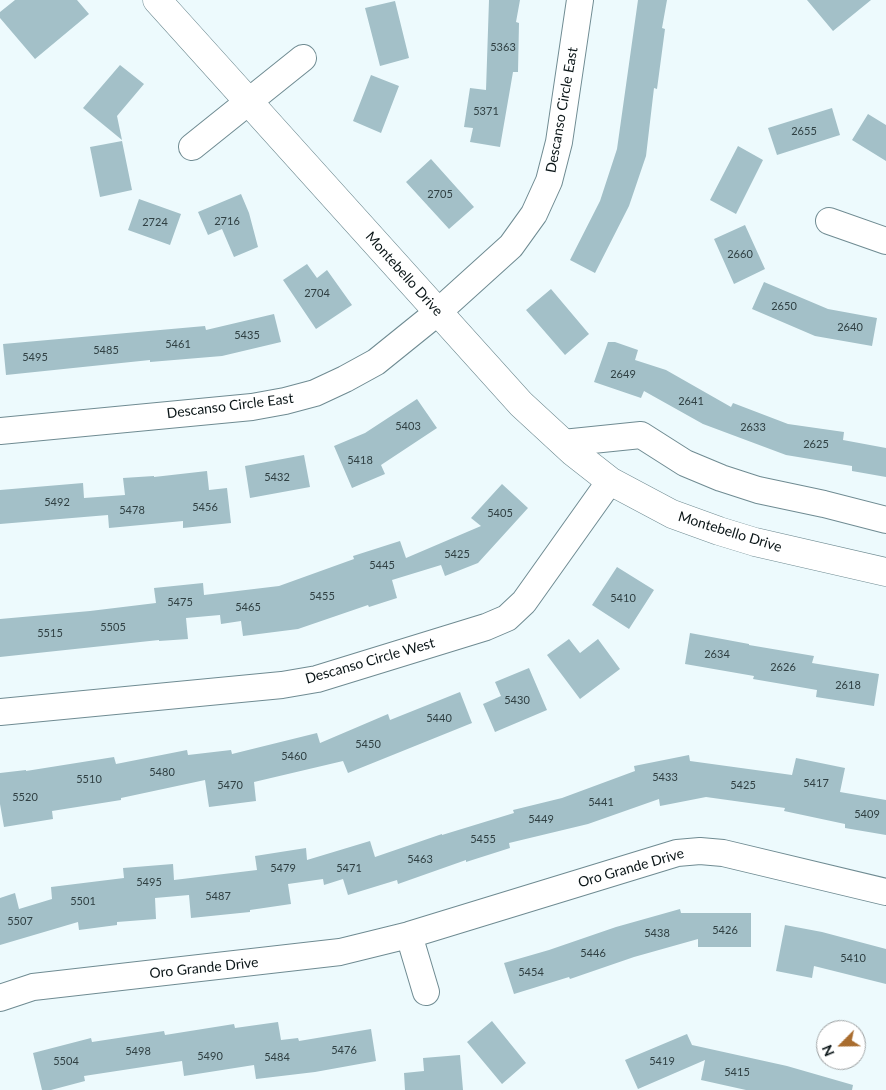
<!DOCTYPE html>
<html>
<head>
<meta charset="utf-8">
<style>
  body { margin:0 }
  #map { position:relative; width:886px; height:1090px; overflow:hidden; background:#edfafd; font-family:Lato,sans-serif }
  canvas { display:block }
  .north { position:absolute; left:816px; top:1020px; width:50px; height:50px; box-sizing:border-box; background:#fff; border:1px solid #9da1a2; border-radius:50%; rotate:247deg; font-size:14px; font-weight:700; line-height:20px; text-align:center; color:#0a1517 }
  .north::after { content:''; display:block; margin:auto; width:18px; height:22px; background:#a96d2f; clip-path:polygon(50% 0,100% 100%,50% 72%,0 100%) }
</style>
</head>
<body>
<div id="map">
<canvas width="886" height="1090"></canvas>
<div class="north">N</div>
</div>
<script>
const g = document.querySelector('canvas').getContext('2d');
g.lineJoin = 'round';
function paint(path, color) { g.fillStyle = color; g.fill(path, 'evenodd'); }
const poly = rows => new Path2D(rows.map(r => 'M' + r).join(''));
function strokePath(path, color, width, dash) { g.strokeStyle = color; g.lineWidth = width; g.lineCap = dash ? 'butt' : 'round'; g.setLineDash(dash || []); g.stroke(path); }
function drawText(font, color, halo, rows, align = 'center') {
  g.font = font + ' Lato,sans-serif'; g.lineWidth = 4.5; g.setLineDash([]); g.textBaseline = 'middle'; g.strokeStyle = halo; g.fillStyle = color; for (const [text, x, y, turn = 0] of rows) {
    g.save(); g.translate(x, y); g.rotate((+turn || 0) * Math.PI / 180); g.textAlign = isNaN(turn) ? turn : align; if (halo) g.strokeText(text, 0, 0); g.fillText(text, 0, 0); g.restore();
  }
}
paint(poly([
  [15,0,77,0,89,14,35,59,0,18,0,12],
  [489,0,520,0,516,22,519,23,518,72,513,72,500,147,470,142,473,128,464,127,470,88,486,90],
  [638,0,667,0,662,28,665,29,657,89,654,88,646,156,629,206,595,273,570,260,600,201,617,149],
  [807,0,871,0,833,31],
  [395,1,409,58,380,66,365,8],
  [120,65,144,84,117,116,122,140,83,108],
  [371,75,399,86,381,133,353,121],
  [832,108,840,135,777,155,768,128],
  [868,114,886,125,886,161,852,140],
  [122,141,132,190,100,197,90,147],
  [738,146,763,160,736,214,710,200],
  [431,159,474,207,449,229,406,182],
  [241,194,249,213,258,247,234,257,222,229,208,235,198,212],
  [139,199,181,214,170,245,128,230],
  [745,225,765,269,734,284,714,239],
  [307,264,317,278,327,270,352,305,316,329,283,280],
  [764,282,828,309,877,318,872,346,815,336,752,309],
  [551,289,589,334,565,355,526,310],
  [274,314,281,342,222,356,150,362,150,360,6,375,3,344,205,326,206,330],
  [608,342,615,342,638,350,635,360,666,370,731,407,733,403,788,424,844,432,843,440,886,448,886,477,852,471,852,466,786,455,703,424,644,391,641,398,594,382],
  [417,399,437,428,381,465,385,474,352,488,334,446,365,433],
  [304,455,310,487,250,498,245,466],
  [207,471,209,490,227,488,231,523,183,528,183,521,109,528,108,515,0,524,0,490,83,483,84,498,125,495,123,478,154,476,154,477],
  [502,484,528,508,478,563,445,576,441,565,392,580,397,598,369,607,368,605,298,629,243,636,241,621,221,624,220,615,186,618,188,639,159,641,159,640,0,657,0,619,90,611,156,603,154,588,203,583,204,595,279,586,354,559,353,556,400,541,406,558,481,526,471,518],
  [617,567,654,590,629,629,592,605],
  [690,633,749,644,749,645,814,656,812,663,879,674,874,706,816,697,817,690,753,679,754,676,685,664],
  [569,639,580,653,598,639,620,669,580,699,547,655],
  [529,668,547,710,495,732,483,704,501,696,495,682],
  [460,692,472,723,348,773,343,761,254,782,256,801,209,807,205,780,121,798,121,800,52,811,53,819,4,827,0,804,0,773,26,770,26,771,114,757,116,764,187,750,188,755,231,750,232,754,317,733,320,743,388,714,390,720],
  [689,755,690,761,792,775,796,758,845,768,840,792,886,800,886,835,845,828,845,824,784,811,785,808,706,797,660,806,659,799,588,824,509,843,510,848,466,862,466,860,398,884,397,880,348,895,343,879,324,885,323,879,288,884,291,904,250,910,250,912,191,918,189,895,155,898,156,919,117,922,117,925,79,930,78,922,0,945,0,898,15,893,19,909,52,899,51,887,124,878,123,868,173,864,174,880,257,870,255,856,306,848,307,860,370,841,375,857,442,834,442,835,514,813,513,810,562,798,635,771,634,766],
  [680,909,681,913,751,913,751,947,698,947,698,939,634,957,570,979,569,977,514,994,504,963,549,950,616,927],
  [785,925,822,932,886,949,886,984,814,966,812,978,776,971],
  [492,1021,526,1063,502,1084,467,1042],
  [278,1022,281,1040,298,1038,299,1041,371,1029,376,1061,315,1072,256,1079,254,1065,184,1076,182,1061,84,1076,85,1081,51,1090,42,1090,33,1053,91,1038,92,1042,164,1031,165,1035,234,1024,235,1028],
  [687,1034,692,1045,787,1066,853,1085,852,1090,746,1090,701,1080,705,1060,638,1089,625,1060],
  [460,1055,463,1090,405,1090,404,1073,424,1071,423,1058]
]), '#a3c0c8');
const minor = poly([
  [192,147,303,58],
  [829,221,886,241],
  [0,431,252,407,285,401,315,393,345,379,376,362,438,312,511,246,534,214,549,181,559,142,580,0],
  [563,443,641,435,685,463,721,478,758,490,824,504,886,520],
  [0,712,282,685,317,679,486,627,507,618,524,602,610,481],
  [409,935,426,992],
  [0,998,33,987,340,952,409,935,677,853,700,851,723,853,886,892]
]);
const tertiary = poly([
  [157,0,521,404,573,452,610,481,672,514,719,531,755,542,886,572]
]);
strokePath(minor, '#6f8b92', 28);
strokePath(tertiary, '#6f8b92', 29);
strokePath(minor, '#fff', 26);
strokePath(tertiary, '#fff', 28);
drawText('11px', '#304043', null, [
  ["5363",503,47],
  ["5371",486,111],
  ["2655",804,131],
  ["2705",440,194],
  ["2716",227,221],
  ["2724",155,222],
  ["2660",740,254],
  ["2704",317,293],
  ["2650",784,306],
  ["2640",850,327],
  ["5435",247,335],
  ["5461",178,344],
  ["5485",106,350],
  ["5495",35,357],
  ["2649",623,374],
  ["2641",691,401],
  ["5403",408,426],
  ["2633",753,427],
  ["2625",816,444],
  ["5418",360,460],
  ["5432",277,477],
  ["5492",57,502],
  ["5456",205,507],
  ["5478",132,510],
  ["5405",500,513],
  ["5425",457,554],
  ["5445",382,565],
  ["5455",322,596],
  ["5410",623,598],
  ["5475",180,602],
  ["5465",248,607],
  ["5505",113,627],
  ["5515",50,633],
  ["2634",717,654],
  ["2626",783,667],
  ["2618",848,685],
  ["5430",517,700],
  ["5440",439,718],
  ["5450",368,744],
  ["5460",294,756],
  ["5480",162,772],
  ["5433",665,777],
  ["5510",89,779],
  ["5417",816,783],
  ["5470",230,785],
  ["5425",743,785],
  ["5520",25,797],
  ["5441",601,802],
  ["5409",867,814],
  ["5449",541,819],
  ["5455",483,839],
  ["5463",420,859],
  ["5479",283,868],
  ["5471",349,868],
  ["5495",149,882],
  ["5487",218,896],
  ["5501",83,901],
  ["5507",20,921],
  ["5426",725,930],
  ["5438",657,933],
  ["5446",593,953],
  ["5410",853,958],
  ["5454",531,972],
  ["5476",344,1050],
  ["5498",138,1051],
  ["5490",210,1056],
  ["5484",277,1057],
  ["5504",66,1061],
  ["5419",662,1061],
  ["5415",737,1072]
]);
drawText('14px', '#0a1517', '#fff', [
  ["Descanso Circle East",562,110,-80],
  ["Montebello Drive",404,274,48],
  ["Descanso Circle East",230,406,-7],
  ["Montebello Drive",730,532,17],
  ["Descanso Circle West",370,661,-16],
  ["Oro Grande Drive",631,868,-16],
  ["Oro Grande Drive",204,968,-6]
]);
</script>
</body>
</html>
